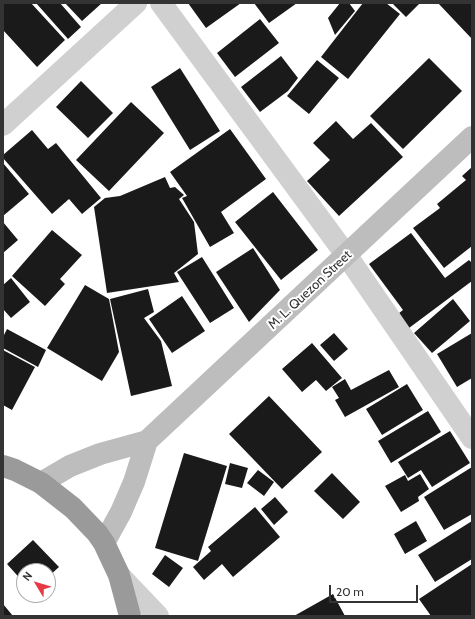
<!DOCTYPE html>
<html>
<head>
<meta charset="utf-8">
<style>
  body { margin:0 }
  #map { position:relative; width:475px; height:619px; overflow:hidden; background:#fff; font-family:Cabin,sans-serif }
  canvas { display:block }
  .frame { position:absolute; inset:0; border:4px solid #333; pointer-events:none }
  .north { position:absolute; left:16px; top:563px; width:40px; height:40px; box-sizing:border-box; background:#fff; border:1px solid #adadad; border-radius:50%; rotate:308deg; font-size:11px; font-weight:700; line-height:16px; text-align:center; color:#333 }
  .north::after { content:''; display:block; margin:auto; width:14px; height:18px; background:#e63946; clip-path:polygon(50% 0,100% 100%,50% 72%,0 100%) }
  .scale { position:absolute; left:329px; top:585px; width:89px; height:18px; box-sizing:border-box; border:2px solid #333; border-top:0; padding-left:5px; font-size:12px; line-height:14px; white-space:nowrap; color:#333; -webkit-text-stroke:3px #fff; paint-order:stroke }
</style>
</head>
<body>
<div id="map">
<canvas width="475" height="619"></canvas>
<div class="frame"></div>
<div class="north">N</div>
<div class="scale">20 m</div>
</div>
<script>
const g = document.querySelector('canvas').getContext('2d');
g.lineJoin = 'round';
function paint(path, color) { g.fillStyle = color; g.fill(path, 'evenodd'); }
const poly = rows => new Path2D(rows.map(r => 'M' + r).join(''));
function strokePath(path, color, width, dash) { g.strokeStyle = color; g.lineWidth = width; g.lineCap = dash ? 'butt' : 'round'; g.setLineDash(dash || []); g.stroke(path); }
function drawText(font, color, halo, rows, align = 'center') {
  g.font = font + ' Cabin,sans-serif'; g.lineWidth = 4; g.setLineDash([]); g.textBaseline = 'middle'; g.strokeStyle = halo; g.fillStyle = color; for (const [text, x, y, turn = 0] of rows) {
    g.save(); g.translate(x, y); g.rotate((+turn || 0) * Math.PI / 180); g.textAlign = isNaN(turn) ? turn : align; if (halo) g.strokeText(text, 0, 0); g.fillText(text, 0, 0); g.restore();
  }
}
paint(poly([
  [3,3,31,3,65,40,37,67,3,30],
  [36,3,60,3,81,27,68,39],
  [65,3,102,3,82,21],
  [188,3,241,3,206,28],
  [254,3,297,3,269,23],
  [340,3,349,3,355,11,335,35,328,18],
  [363,3,386,3,400,14,348,79,321,57],
  [392,3,420,3,406,17],
  [438,3,472,3,472,39],
  [260,19,279,43,235,77,217,53],
  [281,56,298,78,288,91,260,112,241,87],
  [429,58,462,91,403,149,370,116],
  [317,60,339,78,309,114,287,96],
  [180,68,220,131,190,150,151,87],
  [81,81,113,113,88,138,56,107],
  [131,102,164,133,109,191,76,160],
  [336,121,353,139,371,123,403,157,339,216,307,181,330,160,313,143],
  [230,129,266,179,221,212,234,233,210,247,182,198,187,196,170,172],
  [32,130,48,149,56,143,101,198,82,214,69,199,52,214,3,158,3,155],
  [3,163,29,194,3,216],
  [472,167,472,246,444,268,413,228,440,208,437,204,466,180,462,176],
  [165,177,170,188,175,187,184,195,179,199,194,222,198,254,174,273,179,282,107,293,94,207,105,198,120,196],
  [273,192,318,250,281,280,235,222],
  [3,222,18,240,3,253],
  [52,230,82,255,60,279,65,284,45,306,12,276],
  [411,233,445,278,469,260,472,263,472,281,405,331,394,317,403,310,369,264],
  [253,248,280,290,249,322,216,272],
  [202,257,234,308,210,323,177,272],
  [11,278,30,302,11,318,3,309,3,285],
  [85,285,109,299,119,352,102,381,47,348],
  [148,289,154,312,144,318,161,341,172,386,131,396,110,299],
  [182,296,205,331,172,353,149,319],
  [453,299,470,321,432,353,414,333],
  [7,329,46,350,38,367,3,348,3,337],
  [334,333,348,349,334,361,320,345],
  [472,333,472,378,457,387,437,354],
  [312,343,342,378,326,391,316,380,302,392,282,369],
  [3,350,35,367,12,410,3,405],
  [389,370,399,387,345,417,335,400,339,398,332,387,345,379,351,390],
  [407,384,423,410,382,435,366,409],
  [269,396,322,452,282,489,229,434],
  [428,411,441,432,391,463,378,441],
  [450,431,470,463,432,487,421,470,408,478,398,462],
  [184,453,227,466,198,561,155,548],
  [230,463,248,468,242,488,225,484],
  [472,467,472,514,444,530,424,497],
  [258,470,274,482,264,496,247,483],
  [332,473,360,502,343,519,314,491],
  [420,474,429,489,418,497,419,501,401,512,385,486,405,475,408,481],
  [275,497,288,512,274,525,261,509],
  [255,507,280,537,233,577,222,564,204,580,193,567,211,551,208,547],
  [416,521,427,541,405,554,394,534],
  [472,521,472,559,435,582,418,555],
  [33,540,59,567,48,577,48,571,24,571,24,583,7,564],
  [165,555,183,568,169,587,152,574],
  [472,564,472,616,431,616,419,599],
  [333,594,345,616,294,616],
  [3,604,13,616,3,616]
]), '#1a1a1a');
strokePath(poly([
  [161,3,347,256,472,438],
  [3,125,136,3],
  [119,575,158,616]
]), '#d0d0d0', 22);
strokePath(poly([
  [41,483,70,466,100,454,147,441,472,137],
  [104,543,121,512,134,482,147,441]
]), '#bdbdbd', 22);
strokePath(poly([
  [3,466,15,470,41,483,73,508,97,533,104,543,119,575,130,616]
]), '#9a9a9a', 22);
drawText('13px', '#333', '#fff', [
  ["M. L. Quezon Street",310,290,-43]
]);
</script>
</body>
</html>
